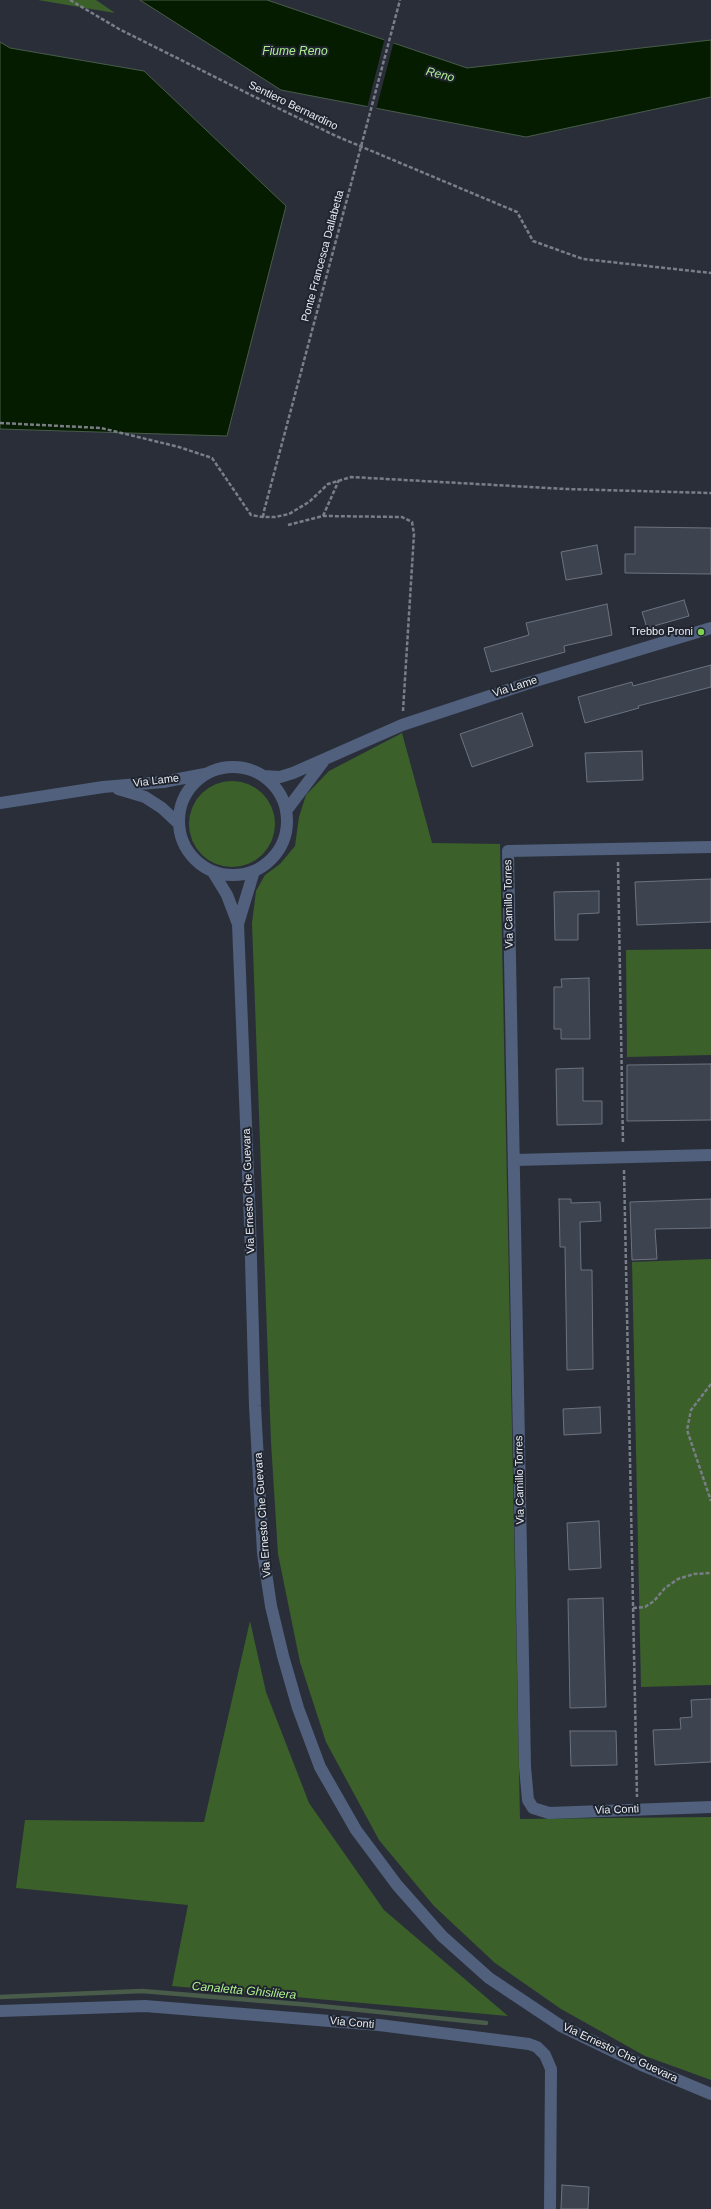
<!DOCTYPE html>
<html>
<head>
<meta charset="utf-8">
<style>
  body { margin:0 }
  canvas { display:block; background:#292e39 }
</style>
</head>
<body>
<canvas width="711" height="2209"></canvas>
<script>
const g = document.querySelector('canvas').getContext('2d');
g.lineJoin = 'round';
function paint(path, color) { g.fillStyle = color; g.fill(path, 'evenodd'); }
const poly = rows => new Path2D(rows.map(r => 'M' + r).join(''));
function strokePath(path, color, width, dash) { g.strokeStyle = color; g.lineWidth = width; g.lineCap = dash ? 'butt' : 'round'; g.setLineDash(dash || []); g.stroke(path); }
function drawText(font, color, halo, rows, align = 'center') {
  g.font = font + ' Helvetica,sans-serif'; g.lineWidth = 4; g.setLineDash([]); g.textBaseline = 'middle'; g.strokeStyle = halo; g.fillStyle = color; for (const [text, x, y, turn = 0] of rows) {
    g.save(); g.translate(x, y); g.rotate((+turn || 0) * Math.PI / 180); g.textAlign = isNaN(turn) ? turn : align; if (halo) g.strokeText(text, 0, 0); g.fillText(text, 0, 0); g.restore();
  }
}
paint(poly([
  [38,0,96,0,115,13],
  [402,733,432,843,500,844,520,1819,711,1817,711,2080,645,2056,561,2009,495,1963,434,1906,379,1840,326,1742,300,1662,278,1554,271,1442,252,923,256,891,265,875,280,864,295,846,299,817,306,795,329,771],
  '189 824a43 43 0 1 1 86 0a43 43 0 1 1-86 0Z',
  [711,949,711,1055,627,1057,626,950],
  [711,1259,711,1685,641,1687,632,1262],
  [250,1621,266,1692,309,1803,384,1910,508,2016,172,1986,188,1905,16,1888,25,1820,204,1822]
]), '#3b6029');
const water = poly([
  [140,0,267,0,467,68,711,40,711,97,526,137,281,90,140,0],
  [0,42,10,48,144,71,286,206,227,436,0,429,0,42]
]);
paint(water, '#051c00');
strokePath(water, '#495b49', 1);
paint(poly([
  [385,37,394,41,376,110,367,108]
]), '#292e39');
strokePath(poly([
  [0,1997,142,1991,311,2005,486,2023]
]), '#495b49', 4.5);
const building = poly([
  [635,527,711,528,711,574,625,573,625,554,635,554,635,527],
  [597,545,602,574,566,580,561,552,597,545],
  [684,600,689,616,647,628,642,612,684,600],
  [607,604,612,635,564,646,565,652,491,672,484,648,529,635,526,623,607,604],
  [711,665,711,687,638,706,639,708,585,723,578,697,632,682,633,686,711,665],
  [522,713,533,746,472,767,460,734,522,713],
  [642,751,643,780,587,782,585,753,642,751],
  [711,879,711,922,637,925,635,882,711,879],
  [599,891,599,913,578,914,578,940,555,940,554,892,599,891],
  [589,978,590,1039,561,1039,561,1029,554,1029,554,987,562,987,561,979,589,978],
  [711,1064,711,1120,627,1121,627,1065,711,1064],
  [583,1068,583,1101,602,1101,602,1124,557,1125,556,1069,583,1068],
  [559,1199,571,1199,571,1203,600,1202,601,1221,580,1222,581,1270,592,1270,593,1369,567,1370,565,1247,560,1247,559,1199],
  [711,1199,711,1228,655,1229,657,1259,632,1260,630,1202,711,1199],
  [600,1407,601,1433,564,1435,563,1409,600,1407],
  [599,1521,601,1568,569,1570,567,1523,599,1521],
  [603,1598,606,1707,570,1708,568,1599,603,1598],
  [711,1699,711,1762,655,1765,653,1730,681,1729,680,1718,692,1717,691,1700,711,1699],
  [570,1731,616,1731,617,1765,571,1766,570,1731],
  [562,2185,589,2187,588,2209,561,2209,562,2185]
]);
paint(building, '#3e444f');
strokePath(building, '#6c737f', 1);
strokePath(poly([
  [70,0,119,29,261,100,336,136,517,212,533,241,583,259,711,273],
  [0,423,101,428,179,447,212,458,251,515,263,517,275,517,289,514,309,502,328,484,351,477,566,489,711,493],
  [323,516,339,480],
  [263,517,264,511],
  [288,525,323,516,402,517,412,522,414,534,403,711],
  [618,862,623,1143],
  [624,1170,637,1797],
  [711,1384,691,1410,687,1430,711,1501],
  [633,1608,645,1607,654,1601,665,1588,678,1579,694,1574,711,1573]
]), '#797e87', 2.5, [4, 2]);
strokePath(poly([
  '179 821a54 54 0 1 1 108 0a54 54 0 1 1-108 0Z',
  [263,776,280,777,293,773,402,725,532,682,711,628],
  [118,789,145,797,162,808,179,824],
  [0,803,103,787,163,782,205,774],
  [286,811,323,762],
  [711,847,508,851,525,1767,528,1800,533,1808,549,1813,711,1807],
  [254,871,238,924,250,1223,255,1406,263,1553,271,1606,283,1656,298,1708,320,1767,356,1830,397,1885,442,1936,489,1978,561,2026,644,2066,711,2094],
  [213,872,227,895,238,924],
  [515,1160,711,1155],
  [0,2011,145,2006,379,2025,529,2044,537,2047,545,2055,551,2069,550,2209]
]), '#50607d', 12);
strokePath(poly([
  [264,511,400,0]
]), '#797e87', 2.5, [4, 2]);
for (const [x, y, r, color] of [
  [701,632,4,"#7fd052"]
]) { const dot = new Path2D(); dot.arc(x, y, r, 0, 2 * Math.PI); g.fillStyle = color; g.fill(dot); strokePath(dot, '#1f242e', 1.5); }
drawText('11px', '#e9edf4', '#1f242e', [
  ["Sentiero Bernardino",293,106,26],
  ["Ponte Francesca Dallabetta",323,256,-75],
  ["Via Lame",515,687,-18],
  ["Via Lame",156,781,-7],
  ["Via Camillo Torres",509,904,-91],
  ["Via Ernesto Che Guevara",249,1191,-92],
  ["Via Camillo Torres",520,1480,-91],
  ["Via Ernesto Che Guevara",263,1515,-94],
  ["Via Conti",617,1810,-2],
  ["Via Conti",352,2023,5],
  ["Via Ernesto Che Guevara",620,2053,25]
]);
drawText('11px', '#e9edf4', '#1f242e', [
  ["Trebbo Proni",693,632]
], 'right');
drawText('italic 12px', '#aef08f', '#1f242e', [
  ["Fiume Reno",295,52],
  ["Reno",440,75,14],
  ["Canaletta Ghisiliera",244,1991,5]
]);
</script>
</body>
</html>
